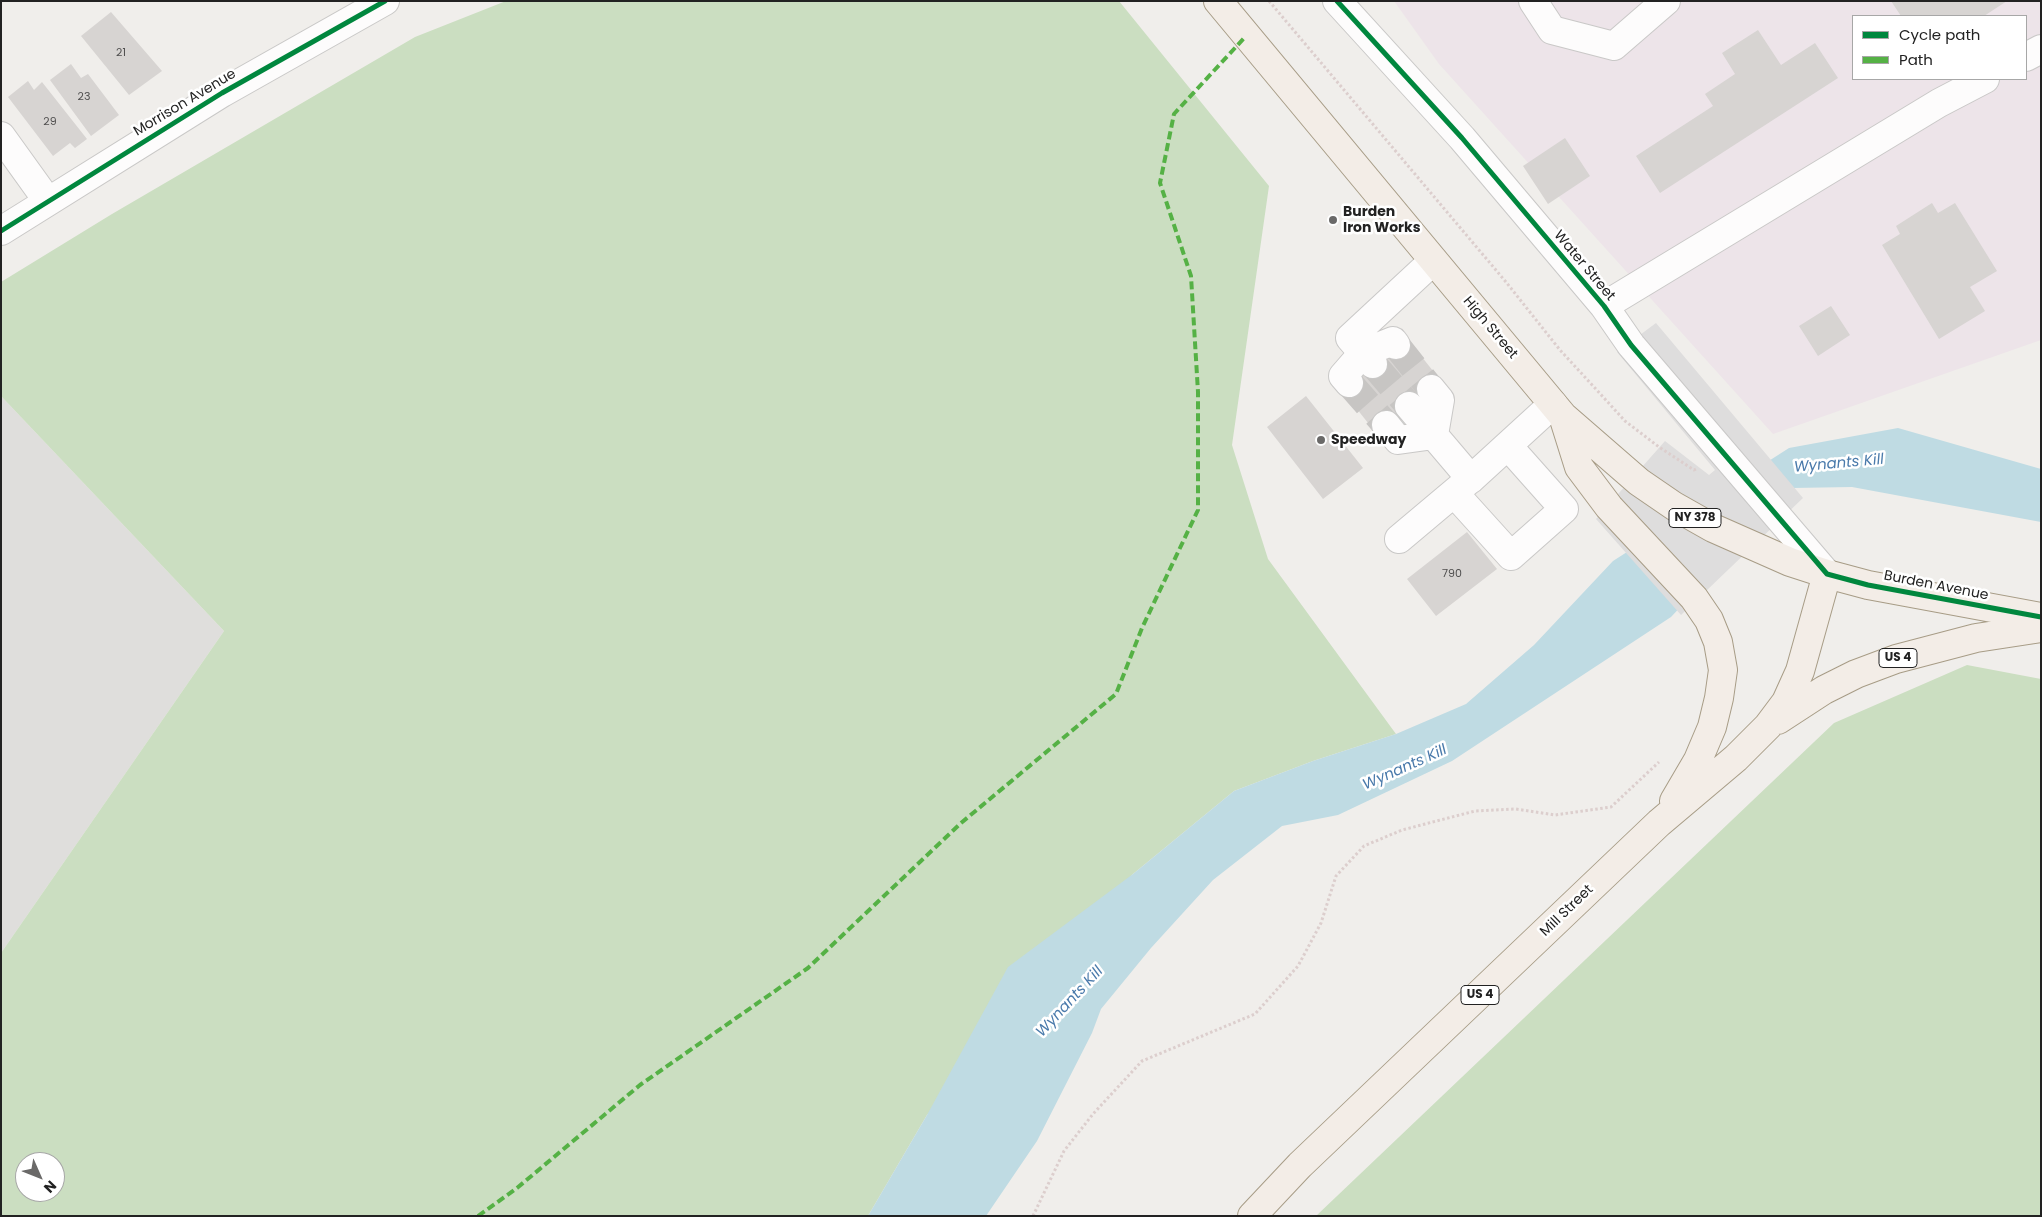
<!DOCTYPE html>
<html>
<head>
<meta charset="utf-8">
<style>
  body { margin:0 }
  #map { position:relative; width:2042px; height:1217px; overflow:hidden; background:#f0eeeb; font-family:Poppins,sans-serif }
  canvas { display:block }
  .frame { position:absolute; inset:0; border:2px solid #222; pointer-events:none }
  .legend { position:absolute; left:1852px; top:15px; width:175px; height:65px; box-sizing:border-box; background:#fff; border:1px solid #a7a7a7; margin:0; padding:6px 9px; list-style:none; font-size:15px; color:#222 }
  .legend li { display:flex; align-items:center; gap:10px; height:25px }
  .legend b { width:25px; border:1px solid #a7a7a7 }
  .north { position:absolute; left:15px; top:1152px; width:50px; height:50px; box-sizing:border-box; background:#fff; border:1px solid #a7a7a7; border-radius:50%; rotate:134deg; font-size:14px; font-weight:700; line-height:20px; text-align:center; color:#222 }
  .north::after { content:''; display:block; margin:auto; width:18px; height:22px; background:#6a6968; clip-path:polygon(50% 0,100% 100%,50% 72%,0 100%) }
</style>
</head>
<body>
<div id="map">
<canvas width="2042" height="1217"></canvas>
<div class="frame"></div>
<ul class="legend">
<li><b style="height:6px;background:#00873e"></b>Cycle path</li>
<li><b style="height:6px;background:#55b145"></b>Path</li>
</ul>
<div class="north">N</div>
</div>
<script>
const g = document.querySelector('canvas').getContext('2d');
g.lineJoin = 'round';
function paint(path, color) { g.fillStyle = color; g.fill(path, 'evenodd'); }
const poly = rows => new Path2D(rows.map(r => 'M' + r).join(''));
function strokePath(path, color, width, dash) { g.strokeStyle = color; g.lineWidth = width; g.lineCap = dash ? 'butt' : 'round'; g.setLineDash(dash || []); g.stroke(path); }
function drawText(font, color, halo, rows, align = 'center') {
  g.font = font + ' Poppins,sans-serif'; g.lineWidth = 5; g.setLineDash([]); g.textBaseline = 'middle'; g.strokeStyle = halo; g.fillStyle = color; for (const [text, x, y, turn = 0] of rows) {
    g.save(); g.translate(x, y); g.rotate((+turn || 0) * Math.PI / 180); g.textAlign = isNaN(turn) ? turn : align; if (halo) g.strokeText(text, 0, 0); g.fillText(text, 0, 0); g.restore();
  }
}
paint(poly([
  [1,396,224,631,1,953]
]), '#dfdedc');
paint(poly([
  [1394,1,2041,1,2041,340,1773,434,1439,64],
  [1853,16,2026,16,2026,79,1853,79]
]), '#ede4e9');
paint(poly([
  [506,1,1119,1,1269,186,1232,445,1268,559,1396,734,1313,761,1234,791,1133,874,927,1115,868,1216,1,1216,1,953,224,631,1,396,1,282,112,214,415,37],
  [25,1162,55,1162,55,1192,25,1192],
  [1967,665,2041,679,2041,1216,1316,1216,1834,723]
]), '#cbdec1');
paint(poly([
  [1898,428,2041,469,2041,522,1852,487,1792,488,1671,617,1452,761,1338,815,1282,826,1213,880,1151,948,1101,1009,1092,1033,1037,1141,986,1216,868,1216,927,1115,1008,967,1133,874,1234,791,1313,761,1396,734,1466,704,1534,645,1613,561,1789,448]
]), '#bfdbe3');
paint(poly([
  [1656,323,1803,498,1681,615,1596,519,1665,441,1709,475,1715,470,1617,352]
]), '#dedddd');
paint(poly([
  [1891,1,2007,1,1984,16,1901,16],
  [111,12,162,71,129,95,81,36],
  [1758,30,1781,65,1815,43,1838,78,1660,193,1636,156,1713,106,1705,94,1735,74,1722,53],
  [71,64,81,78,88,74,119,115,91,136,50,80],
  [28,81,34,90,42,82,87,139,75,148,70,143,53,156,8,97],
  [1565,138,1590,176,1548,204,1523,166],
  [1932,203,1938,213,1955,203,1997,271,1970,287,1985,311,1939,339,1882,245,1900,234,1896,226],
  [1831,306,1850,335,1818,356,1799,326],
  [1406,337,1441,381,1376,433,1341,389],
  [1306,396,1363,468,1323,499,1267,427],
  [1467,532,1497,569,1436,616,1407,579]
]), '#d7d4d2');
strokePath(poly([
  [1396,345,1431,389],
  [1373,364,1409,406],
  [1349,383,1386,425]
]), '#c7c5c3', 28, [28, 14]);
const minor = poly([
  [1337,1,1462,138,1604,306,1631,345,1827,574],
  [1533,1,1552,30,1614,46,1666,1],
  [2026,57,2041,49],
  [1,136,47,200],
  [1,231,222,93,385,1],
  [1604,306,1939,103,1985,79],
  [1396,345,1393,341,1363,353,1350,338,1433,261],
  [1349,383,1343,376,1363,353,1373,364],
  [1409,406,1471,479,1553,404],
  [1386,425,1398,440,1434,435,1440,400,1431,389],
  [1454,493,1511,556,1564,509,1508,446],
  [1399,539,1468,481]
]);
const major = poly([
  [1218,1,1563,416,1639,482,1674,506,1713,528,1790,562,1827,574,1868,585,2041,617],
  [1563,416,1579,467,1609,507,1694,598,1709,620,1718,642,1723,670,1719,698,1712,727,1698,760,1674,801],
  [1778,720,1824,690,1856,674,1896,659,1976,638,2041,628],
  [1252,1216,1300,1165,1659,823,1736,758,1768,726,1786,702,1800,671,1827,574]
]);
strokePath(minor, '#c9c8c7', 30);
strokePath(major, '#a79c86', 30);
strokePath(poly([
  [1269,1,1506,282,1560,350,1594,387,1625,421,1659,447,1694,470,1696,469],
  [1033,1216,1064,1151,1093,1114,1142,1061,1255,1014,1298,966,1321,923,1336,876,1364,846,1402,830,1475,811,1516,809,1555,815,1611,807,1659,762]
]), '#dccecd', 3, [2.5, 2.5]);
strokePath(minor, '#fdfcfc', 28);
strokePath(major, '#f3ede7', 28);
strokePath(poly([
  [478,1216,517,1188,640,1085,808,968,961,823,1116,694,1142,628,1198,510,1198,392,1191,276,1160,183,1174,114,1246,36]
]), '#55b145', 4, [8, 4]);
strokePath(poly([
  [1337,1,1462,138,1604,306,1631,345,1827,574,1868,585,2041,617],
  [1,231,222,93,385,1]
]), '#00873e', 5);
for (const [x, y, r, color] of [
  [1333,220,5,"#6a6968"],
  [1321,440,5,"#6a6968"]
]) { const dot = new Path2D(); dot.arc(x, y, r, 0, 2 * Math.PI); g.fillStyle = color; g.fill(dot); strokePath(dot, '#fff', 2); }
drawText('11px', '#4f4e4e', null, [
  ["21",121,53],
  ["23",84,97],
  ["29",50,122],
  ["790",1452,574]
]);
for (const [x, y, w] of [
  [1695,518,52],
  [1898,658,38],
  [1480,995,38]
]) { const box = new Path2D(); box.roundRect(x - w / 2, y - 9.5, w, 19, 4); g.fillStyle = '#fff'; g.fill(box); strokePath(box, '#222', 1); }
drawText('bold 12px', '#222', null, [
  ["NY 378",1695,518],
  ["US 4",1898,658],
  ["US 4",1480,995]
]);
drawText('14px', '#222', '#fff', [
  ["Morrison Avenue",185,103,-31],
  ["Water Street",1584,266,50],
  ["High Street",1490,328,50],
  ["Burden Avenue",1936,586,11],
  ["Mill Street",1567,911,-44]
]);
drawText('bold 14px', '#222', '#fff', [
  ["Burden",1343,212],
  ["Iron Works",1343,228],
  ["Speedway",1331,440]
], 'left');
drawText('italic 15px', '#4a7aab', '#fff', [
  ["Wynants Kill",1839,464,-5],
  ["Wynants Kill",1405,768,-24],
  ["Wynants Kill",1070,1002,-47]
]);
</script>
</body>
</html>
